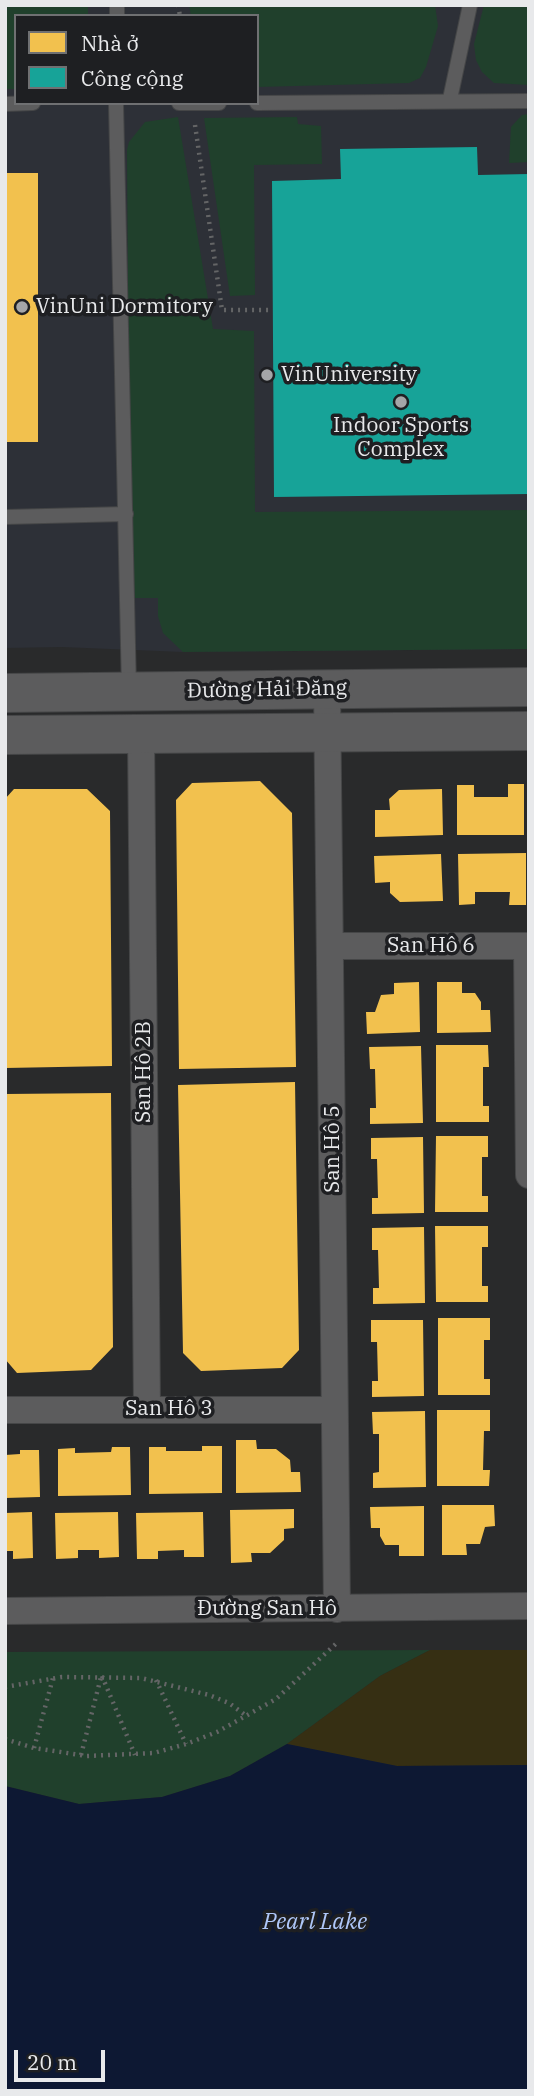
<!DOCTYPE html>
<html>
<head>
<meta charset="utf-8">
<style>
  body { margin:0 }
  #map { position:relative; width:534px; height:2096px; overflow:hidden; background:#292a2b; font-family:"IBM Plex Serif",serif }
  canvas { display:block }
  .frame { position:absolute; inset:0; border:7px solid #e8e9eb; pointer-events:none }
  .legend { position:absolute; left:14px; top:14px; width:245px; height:91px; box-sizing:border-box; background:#1e1f22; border:2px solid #6f7072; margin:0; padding:9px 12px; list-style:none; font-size:21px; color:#e8e9eb }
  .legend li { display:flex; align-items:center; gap:14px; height:35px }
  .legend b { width:35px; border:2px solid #6f7072 }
  .scale { position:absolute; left:14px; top:2050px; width:91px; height:32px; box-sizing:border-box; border:4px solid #e8e9eb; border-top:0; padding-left:9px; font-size:21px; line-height:24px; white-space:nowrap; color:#e8e9eb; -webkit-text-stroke:5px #1e1f22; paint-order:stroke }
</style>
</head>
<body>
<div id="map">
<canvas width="534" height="2096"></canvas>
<div class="frame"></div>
<ul class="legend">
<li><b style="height:19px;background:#f2c14e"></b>Nhà ở</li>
<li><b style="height:19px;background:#17a398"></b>Công cộng</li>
</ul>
<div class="scale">20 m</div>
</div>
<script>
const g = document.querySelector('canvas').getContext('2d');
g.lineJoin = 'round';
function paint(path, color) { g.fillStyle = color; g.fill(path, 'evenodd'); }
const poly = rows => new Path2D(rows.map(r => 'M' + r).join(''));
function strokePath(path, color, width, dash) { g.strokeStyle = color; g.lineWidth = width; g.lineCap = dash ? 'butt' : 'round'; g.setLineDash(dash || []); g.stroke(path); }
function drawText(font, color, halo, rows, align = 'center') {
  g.font = font + ' "IBM Plex Serif",serif'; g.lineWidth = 7; g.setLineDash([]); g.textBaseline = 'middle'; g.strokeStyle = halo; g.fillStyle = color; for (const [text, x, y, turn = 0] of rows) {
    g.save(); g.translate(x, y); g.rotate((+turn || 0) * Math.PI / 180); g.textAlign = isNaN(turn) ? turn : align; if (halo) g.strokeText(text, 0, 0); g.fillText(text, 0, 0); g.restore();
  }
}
paint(poly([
  [5,5,529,5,529,649,183,652,62,647,5,648],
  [16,16,257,16,257,103,16,103]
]), '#2d3037');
paint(poly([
  [5,5,88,5,88,16,16,16,16,89,5,89],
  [189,5,435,5,438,26,426,67,420,78,409,83,257,87,257,16,191,16],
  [484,5,529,5,529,85,494,83,482,72,476,60,474,44],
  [529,114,529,162,509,163,511,127,522,115],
  [178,117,213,329,254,331,255,512,529,510,529,649,183,652,163,633,158,616,158,598,130,598,127,150,129,142,145,122],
  [297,117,298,124,321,126,322,164,254,165,255,295,230,296,204,118],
  [430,1650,380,1676,287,1744,230,1776,162,1797,79,1804,5,1786,5,1652]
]), '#20402c');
paint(poly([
  [430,1650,529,1650,529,1765,397,1766,287,1744,380,1676]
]), '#362f13');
paint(poly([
  [287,1744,397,1766,529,1765,529,2091,5,2091,5,1786,79,1804,162,1797,230,1776]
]), '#0d1833');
paint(poly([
  [5,173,38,173,38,442,5,442],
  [260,781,292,813,296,1067,179,1069,176,800,192,783],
  [508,784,524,784,524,835,457,835,457,785,474,785,474,797,508,797],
  [14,789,87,789,110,811,112,1066,5,1068,5,799],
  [442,789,443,835,375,837,375,810,390,810,389,799,399,790],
  [526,853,526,905,509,905,510,892,475,892,475,904,459,905,458,854],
  [441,854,443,901,400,902,390,893,390,882,375,883,374,856],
  [419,982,420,1032,367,1034,366,1012,375,1012,381,995,394,994,394,983],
  [437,982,462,982,462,993,475,993,481,1002,481,1010,490,1010,491,1032,437,1033],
  [436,1045,488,1045,489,1067,483,1067,483,1106,489,1106,489,1122,436,1122],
  [421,1046,423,1123,370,1124,370,1108,376,1108,375,1069,370,1069,369,1047],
  [295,1082,299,1350,282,1368,201,1371,183,1353,178,1085],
  [111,1093,113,1347,91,1370,17,1373,5,1359,5,1094],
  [436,1136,488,1136,488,1157,482,1157,482,1196,488,1196,488,1212,435,1212],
  [423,1137,424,1213,372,1214,372,1198,378,1198,377,1159,371,1159,371,1138],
  [435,1226,488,1226,488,1247,482,1247,482,1286,488,1286,488,1302,436,1302],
  [424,1227,425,1303,373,1304,373,1288,379,1288,378,1250,372,1250,372,1228],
  [438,1318,490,1318,490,1340,484,1340,484,1379,490,1379,490,1395,438,1395],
  [371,1320,423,1320,424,1396,372,1397,372,1381,378,1381,377,1342,371,1342],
  [437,1410,490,1410,490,1431,484,1431,483,1470,490,1470,489,1486,437,1486],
  [425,1411,426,1487,373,1488,373,1473,379,1472,379,1434,373,1434,372,1412],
  [236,1440,256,1440,257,1449,276,1449,290,1460,291,1472,300,1472,301,1492,236,1493],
  [202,1446,222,1446,222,1493,149,1494,149,1447,166,1447,166,1451,202,1451],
  [112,1447,130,1447,131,1495,58,1496,58,1449,75,1448,75,1453,111,1452],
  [20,1450,39,1450,40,1497,5,1498,5,1455,20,1454],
  [442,1505,494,1505,495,1526,485,1527,480,1544,466,1544,467,1555,442,1555],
  [424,1506,424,1556,399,1556,399,1545,385,1545,380,1536,380,1528,371,1528,370,1507],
  [294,1509,294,1528,284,1529,284,1540,270,1553,251,1553,252,1562,231,1563,230,1510],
  [32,1512,33,1558,13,1559,13,1551,5,1551,5,1513],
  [118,1512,119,1557,99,1558,99,1550,78,1550,78,1558,56,1559,55,1513],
  [203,1512,204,1557,184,1557,184,1550,158,1551,158,1559,137,1559,136,1513]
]), '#f2c14e');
paint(poly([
  [477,147,478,175,529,174,529,494,274,497,272,181,341,179,340,149]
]), '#17a398');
const lane = poly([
  [117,16,117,5],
  [450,99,470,5],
  [116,103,129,690],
  [179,103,219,103],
  [257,103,529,101],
  [5,104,33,103],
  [5,517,126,514]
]);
const street = poly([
  [327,689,337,1609],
  [141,734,147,1409],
  [332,946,529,946],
  [527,946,529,1175],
  [5,1410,333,1410],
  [5,1611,529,1606]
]);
const secondary = poly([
  [5,693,529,687],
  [5,735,529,731]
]);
strokePath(lane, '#454647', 16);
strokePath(street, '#454647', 28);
strokePath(secondary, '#454647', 40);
strokePath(poly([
  [178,5,180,16],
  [195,125,222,310,272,310],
  [102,1676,135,1755],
  [156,1680,186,1744],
  [5,1687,62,1677,141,1678,209,1695,229,1703,248,1717],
  [5,1739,34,1748,87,1756,154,1753,186,1744,217,1732,276,1699,339,1641],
  [34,1748,53,1678],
  [81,1755,101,1677]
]), '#646566', 4.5, [2, 5]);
strokePath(lane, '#5c5c5d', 14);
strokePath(street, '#5c5c5d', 26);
strokePath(secondary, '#5c5c5d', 38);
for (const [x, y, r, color] of [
  [22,307,7,"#a5a6a8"],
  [267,375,7,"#a5a6a8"],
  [401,402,7,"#a5a6a8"]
]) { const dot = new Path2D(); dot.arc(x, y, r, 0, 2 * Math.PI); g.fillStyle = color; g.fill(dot); strokePath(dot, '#1e1f22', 2.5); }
drawText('21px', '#e8e9eb', '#1e1f22', [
  ["VinUni Dormitory",36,307],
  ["VinUniversity",281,375],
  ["Indoor Sports",401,426,"center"],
  ["Complex",401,450,"center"]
], 'left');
drawText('21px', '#e8e9eb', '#1e1f22', [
  ["Đường Hải Đăng",267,690,-1],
  ["San Hô 6",431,946],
  ["San Hô 2B",144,1072,-90],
  ["San Hô 5",333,1149,-90],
  ["San Hô 3",169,1409],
  ["Đường San Hô",267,1609]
]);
drawText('italic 23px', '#afc7f8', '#1e1f22', [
  ["Pearl Lake",315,1922]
]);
</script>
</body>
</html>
